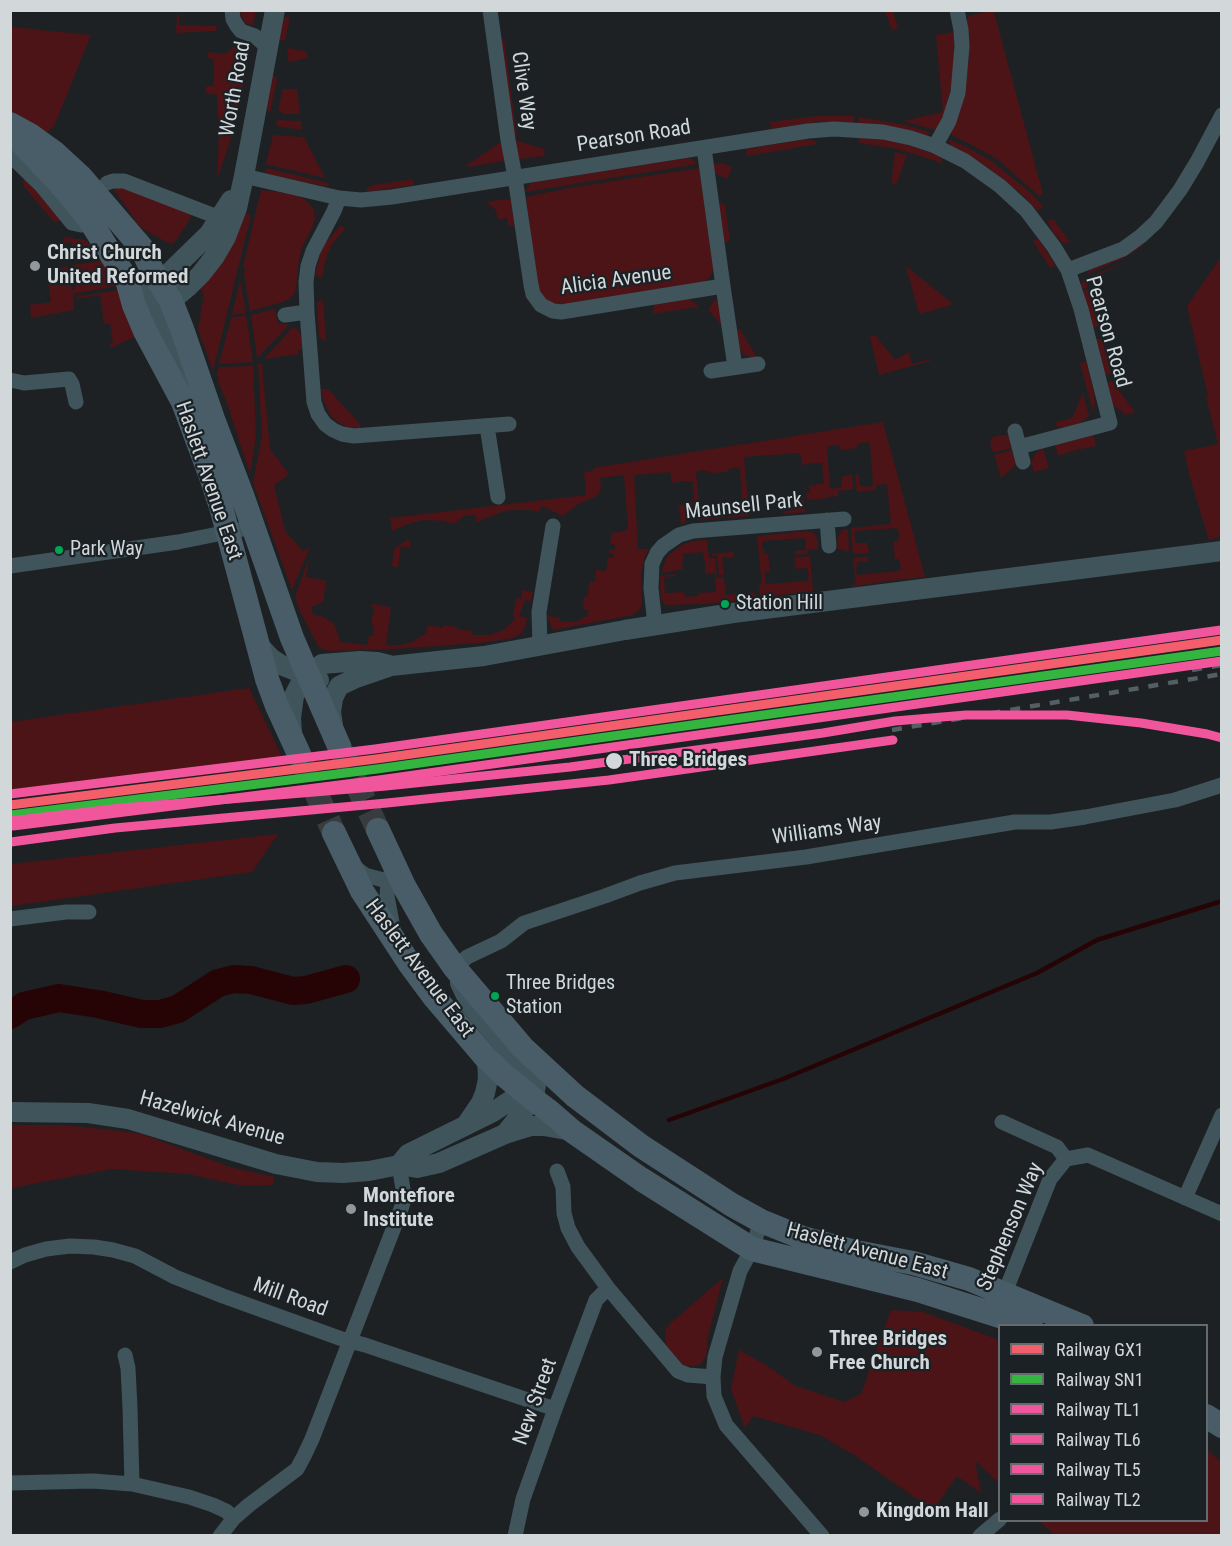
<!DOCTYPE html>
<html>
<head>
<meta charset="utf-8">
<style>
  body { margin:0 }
  #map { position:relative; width:1232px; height:1546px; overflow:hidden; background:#1e2123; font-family:"Roboto Condensed",sans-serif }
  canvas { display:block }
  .frame { position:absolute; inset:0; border:12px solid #d2d7da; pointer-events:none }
  .legend { position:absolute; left:998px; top:1324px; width:210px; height:198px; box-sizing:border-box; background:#1b2226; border:2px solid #646a6e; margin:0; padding:8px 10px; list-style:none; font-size:18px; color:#d2d7da }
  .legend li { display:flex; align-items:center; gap:12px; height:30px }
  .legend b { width:30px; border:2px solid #646a6e }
</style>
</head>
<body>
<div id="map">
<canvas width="1232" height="1546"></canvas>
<div class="frame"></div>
<ul class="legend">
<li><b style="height:8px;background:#f45d6b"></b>Railway GX1</li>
<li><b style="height:8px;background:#33b540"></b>Railway SN1</li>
<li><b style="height:8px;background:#f1569c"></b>Railway TL1</li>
<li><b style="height:8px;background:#f1569c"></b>Railway TL6</li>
<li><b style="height:8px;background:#f1569c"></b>Railway TL5</li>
<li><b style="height:8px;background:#f1569c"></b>Railway TL2</li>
</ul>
</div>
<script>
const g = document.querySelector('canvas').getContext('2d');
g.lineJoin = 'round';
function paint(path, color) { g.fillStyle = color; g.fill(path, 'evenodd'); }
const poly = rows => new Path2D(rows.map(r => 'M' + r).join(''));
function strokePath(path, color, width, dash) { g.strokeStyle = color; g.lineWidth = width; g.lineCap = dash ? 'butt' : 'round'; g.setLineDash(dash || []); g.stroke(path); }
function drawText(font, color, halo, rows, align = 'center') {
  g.font = font + ' "Roboto Condensed",sans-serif'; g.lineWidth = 4.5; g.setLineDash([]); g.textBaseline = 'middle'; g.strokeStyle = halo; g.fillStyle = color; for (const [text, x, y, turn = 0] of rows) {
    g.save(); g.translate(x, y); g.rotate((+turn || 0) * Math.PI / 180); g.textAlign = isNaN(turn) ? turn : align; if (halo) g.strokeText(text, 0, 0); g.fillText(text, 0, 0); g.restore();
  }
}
paint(poly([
  [240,11,256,11,253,25,247,24,243,20],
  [885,11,893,11,898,28,892,30,891,28],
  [989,11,994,12,1043,194,1039,196,997,159,972,145,950,134,966,81,969,58,969,38,966,21,969,16],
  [177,15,180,15,179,25,217,26,216,31,176,33],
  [286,17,290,17,285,41,280,40,278,38,281,21],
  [11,27,91,35,54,126,47,132,38,130,11,111],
  [953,32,955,34,953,76,948,100,945,112,940,123,935,130,903,121,943,112,936,35],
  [504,39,517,137,515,138,501,40],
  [239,44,251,47,234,129,217,180,219,135,217,95,206,93,205,90,207,86,214,86,214,59,208,58,207,55,209,52,224,54],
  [288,48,304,51,307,53,308,58,289,62,287,57],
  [273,75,276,77,277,81,270,112,266,110,271,76],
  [283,89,297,89,300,114,283,114,278,110],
  [817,116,854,116,854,123,817,122,771,129,770,122],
  [859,117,906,125,929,132,929,134,925,136,858,123],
  [277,120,301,121,302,130,276,126],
  [273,135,304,137,325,178,266,164],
  [859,135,899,142,917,148,940,156,942,160,942,164,933,160,897,149,859,143],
  [807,139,815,141,817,144,747,156,746,149],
  [948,139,969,148,993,162,1031,193,1043,206,1038,211,1020,193,992,171,980,163,952,148],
  [515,141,518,141,544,149,545,156,519,159],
  [499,143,503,143,504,161,468,167,467,165],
  [895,152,907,155,896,185,891,183],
  [687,158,692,159,698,164,525,192,530,184,535,182],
  [723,163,732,167,727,179,714,173,714,164],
  [266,168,328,183,329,187,271,175,265,173],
  [699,168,713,268,712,273,708,279,701,283,560,306,546,300,536,285,526,197,569,188],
  [26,179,61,219,60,221,54,222,24,187,23,180],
  [413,179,414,185,373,191,364,190,374,185],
  [122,187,193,214,175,242,172,244,168,243,140,227,113,188],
  [261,190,293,194,304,199,310,204,314,210,315,219,312,228,303,245,299,259,296,287,294,294,290,299,283,302,250,311,244,275,245,268,243,267],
  [505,199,511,200,514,225,508,226,507,218,498,220,496,210,486,202],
  [718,202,725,205,730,241,723,241],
  [244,213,251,215,213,371,198,329,204,295,200,289],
  [1053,219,1070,242,1064,244,1054,234,1047,221],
  [341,225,345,229,332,244,328,253,324,265,322,278,315,275,321,251,326,242],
  [72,237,73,239,82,239,87,241,99,258,65,261,65,255,72,254,71,242,63,243,63,238],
  [1038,238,1055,264,1051,269,1033,241],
  [1142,244,1144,245,1124,258,1087,274,1091,269,1123,256],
  [1141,253,1098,276,1087,285,1087,288,1080,289,1082,282,1084,279,1116,266],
  [1221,257,1222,536,1209,540,1189,474,1184,451,1218,444,1206,397,1208,396,1187,306],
  [102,261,116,286,73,294,74,310,31,318,30,305,51,302,46,269,68,266,72,290,76,288,73,265],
  [906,266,952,303,952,305,919,314],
  [240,280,246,313,232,315],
  [118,290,136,336,111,348,110,344,113,343,110,323,104,324,100,295,77,299,76,297],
  [1088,290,1099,326,1091,328,1081,291],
  [688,297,699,307,698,309,696,307,653,314,654,303],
  [715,299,718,302,724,327,708,310],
  [323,300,326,342,319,337,317,302],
  [275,309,278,323,289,325,257,358,251,315],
  [246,315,253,362,219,364,231,318],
  [293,327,298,330,303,340,302,349,298,350,299,354,264,359],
  [740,329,755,354,756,358,744,355,739,348,736,330],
  [877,335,876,336,895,360,909,352,912,364,930,359,930,361,879,375,870,336],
  [1102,338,1111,374,1103,376,1094,340],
  [1086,361,1094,393,1095,406,1093,411,1080,363],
  [258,364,262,364,270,449,289,474,274,485,285,531,303,551,310,547,292,590,253,483,262,436],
  [253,366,256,435,251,470,249,471,226,400,219,384,217,374,219,367],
  [1112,381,1135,412,1124,415,1122,411,1113,406,1105,384],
  [321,389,328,389,360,424,360,429,345,426,338,422,331,416,323,400],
  [1083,393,1089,416,1080,423,1072,427,1066,428,1058,427,1054,423,1072,418],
  [883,422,925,577,887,581,851,587,851,585,856,584,853,558,868,557,868,561,857,562,856,572,858,575,900,571,901,569,899,559,895,559,893,541,898,541,899,536,897,528,855,531,854,534,856,543,867,543,869,553,853,554,851,528,891,524,887,484,876,485,876,490,857,492,855,475,859,475,860,486,871,487,873,485,870,443,867,442,857,444,857,448,840,450,839,445,835,446,834,445,827,447,830,488,832,489,842,487,842,477,852,474,853,489,838,491,838,496,828,497,828,498,807,500,806,494,810,493,809,485,816,486,816,484,824,484,822,463,814,463,802,465,800,453,744,457,749,516,728,518,727,501,730,500,731,512,741,512,743,510,740,469,738,467,727,470,727,472,710,473,709,471,705,471,704,470,699,471,696,472,700,514,702,515,712,513,712,502,724,501,725,518,697,520,696,508,685,508,685,523,681,524,679,503,681,505,686,504,687,503,694,502,693,482,684,481,672,483,670,472,634,475,638,549,649,549,645,556,641,573,642,602,641,608,633,615,553,630,547,616,560,618,560,621,572,622,581,620,581,618,587,616,589,610,583,609,584,597,587,597,590,581,595,582,596,570,606,571,608,558,613,558,614,553,609,553,609,549,615,550,615,545,610,544,612,533,624,531,628,528,624,475,600,478,601,488,599,493,595,497,580,503,564,515,561,515,542,506,539,512,531,510,510,510,499,513,476,522,475,515,464,516,454,524,444,521,423,520,408,524,392,531,390,518,586,495,584,472,593,471,593,468],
  [1004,435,1009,436,1011,448,996,452,992,451,990,441,993,437],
  [1093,435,1096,446,1076,450,1058,456,1055,444],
  [1043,448,1049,468,1034,472,1031,462,1036,453],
  [1012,450,1016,465,1001,478,994,455],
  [804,500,805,512,784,514,784,511,795,510,795,505,784,506,783,501],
  [848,529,849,551,845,552,845,549,838,549,838,537,842,530],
  [807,531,814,533,818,541,818,549,808,550,807,554,795,555,795,551,806,550,806,540,804,538,763,541,762,549,764,549,764,554,768,554,770,571,765,572,765,582,766,584,808,581,809,573,808,573,808,568,796,569,794,558,810,556,813,591,727,602,703,604,668,605,664,604,661,600,660,576,675,574,675,576,664,577,665,593,684,592,685,597,698,596,699,593,713,592,716,591,715,573,705,574,705,561,704,560,703,552,683,554,683,562,682,563,682,568,684,569,661,573,667,557,681,545,693,541,707,540,709,558,715,558,717,578,724,577,726,595,736,594,737,599,748,598,747,593,754,592,755,597,760,596,759,585,762,585,757,536],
  [408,539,412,548,401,546,398,568,392,566,394,549],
  [733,552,734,557,722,558,724,575,719,575,717,555,712,556,712,554],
  [309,558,306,577,326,581,323,602,311,607,313,615,321,616,333,623,336,628,340,642,367,645,369,636,373,636,374,626,371,625,374,608,372,607,372,604,391,607,386,645,400,645,412,642,426,633,428,625,442,628,443,625,457,627,457,629,473,631,472,635,489,635,504,630,515,619,513,615,516,598,521,599,522,590,533,592,531,601,525,600,519,616,527,618,525,627,522,633,513,638,480,643,393,649,329,651,322,649,318,646,300,611,295,597],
  [249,688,284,761,11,796,11,722],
  [278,834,252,872,11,906,11,864],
  [10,1125,62,1125,103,1129,142,1134,230,1167,275,1177,272,1185,243,1186,188,1174,112,1169,11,1188],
  [723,1278,707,1340,707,1351,705,1358,701,1364,693,1366,686,1366,681,1363,667,1347,665,1339,666,1329,672,1322],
  [891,1310,923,1312,999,1340,999,1483,975,1461,981,1493,957,1476,933,1510,854,1455,820,1435,753,1416,745,1428,731,1389,739,1350,764,1364,796,1386,844,1402,861,1394],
  [1207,1450,1221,1462,1221,1535,1054,1535,1039,1521,1206,1520]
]), '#4c1417');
strokePath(poly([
  [669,1120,783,1079,1037,973,1097,940,1222,901]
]), '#260406', 4.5);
strokePath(poly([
  [10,1015,24,1006,59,998,98,1004,142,1014,160,1014,178,1009,218,983,234,979,251,980,293,991,306,990,346,979]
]), '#260406', 28);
strokePath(poly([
  [339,746,378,830],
  [299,754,334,833]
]), '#393c3e', 24, [24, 12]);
strokePath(poly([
  [232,10,233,19,237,26,241,31,255,36,267,47],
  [490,10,508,140,515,177,531,285,533,294,541,305,553,311,561,312,723,286,704,148],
  [935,146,949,121,958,93,962,46,961,30,957,10],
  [10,155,41,185,72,223,81,225,94,216],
  [244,176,339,198,361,200,392,197,808,131,834,129,883,132,911,138,935,146,965,161,1000,186,1026,210,1054,247,1068,270,1081,309,1110,423,1019,447],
  [107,183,113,181,124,181,220,218],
  [1068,270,1123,249,1141,236,1156,222,1180,190,1197,162,1222,115],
  [723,286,735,367],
  [307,312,314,402,318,414,325,424,333,430,342,434,354,436,509,424],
  [285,315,307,312,306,282,308,266,313,251,334,211,339,198],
  [711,371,758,364],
  [10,380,24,383,69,379,72,384,76,402],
  [487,426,498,497],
  [1015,431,1023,462],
  [827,520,829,546],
  [10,566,178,542,253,527],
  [655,625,651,588,652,564,657,553,663,546,679,535,693,531,844,519],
  [540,646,539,612,553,526],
  [352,865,365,875,398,884],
  [10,919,66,912,89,912],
  [393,928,387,896,388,882,394,865],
  [455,968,467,957,501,941,524,923,605,896,640,883,675,873,806,857,1015,822,1051,822,1085,817,1175,800,1222,785],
  [1002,1122,1057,1147,1066,1159,1088,1155,1222,1214],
  [557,1171,563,1187,564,1213,568,1228,578,1247,608,1288,678,1371,688,1375,713,1377],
  [1185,1198,1222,1115],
  [761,1221,752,1249,740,1271,715,1357,713,1377,714,1396,726,1425,822,1536],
  [10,1262,25,1255,46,1249,70,1246,94,1247,113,1250,135,1256,175,1277,223,1296,342,1339,365,1345,555,1409],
  [1002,1300,1050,1179,1066,1159],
  [125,1355,128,1368,130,1408,132,1484],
  [10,1483,93,1481,132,1484,189,1497,213,1505,226,1511,234,1518],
  [220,1536,234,1518,249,1505,297,1469,304,1456,312,1439,401,1209,404,1199,403,1189,399,1165],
  [515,1536,523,1499,555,1409,596,1300,608,1288],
  [980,1536,1000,1519]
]), '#40545c', 15);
strokePath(poly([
  [127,280,137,290,146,296,155,300,171,301,189,286,201,274,215,256,226,237,237,208,244,176,275,10],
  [181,388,179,372,156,311,155,300,161,285,170,272,209,234,231,200],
  [256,642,271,658,283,666,319,680],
  [333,726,331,712,333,698,339,686,356,678,391,666,484,656,625,630,733,613,1222,551],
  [292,733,291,718,294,696,300,684,322,664,360,661,377,662,389,665],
  [460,983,471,1006,529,1075,535,1086,535,1094,533,1099,505,1134],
  [10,1112,88,1113,128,1119,276,1164,317,1172,343,1173,369,1171,399,1165,417,1168,439,1163,505,1134,531,1126,544,1126,572,1131],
  [466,1125,481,1103,485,1093,488,1079,487,1059],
  [399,1165,408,1154,493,1112,523,1092,536,1086]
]), '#40545c', 20);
strokePath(poly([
  [10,124,30,135,55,153,81,177,141,247,152,270,171,301,182,329,213,419,242,495,292,638,339,746],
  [20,141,62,186,89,219,127,280,134,305,145,331,183,402,210,474,221,507,267,679,277,706,299,754],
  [378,830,404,886,431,934,455,968,523,1048,575,1096,641,1146,732,1205,761,1221,803,1238,856,1252,913,1263,969,1279,1082,1326],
  [334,833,362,891,409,963,435,998,487,1059,504,1075,533,1099,549,1111,572,1131,641,1179,752,1249,918,1290,1031,1326],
  [1206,1416,1222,1426]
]), '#485d67', 24);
strokePath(poly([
  [1192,670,1222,665],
  [892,730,1222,674]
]), '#545f64', 4.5, [10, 10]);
strokePath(poly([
  [10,805,376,759,1222,640]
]), '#f45d6b', 9);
strokePath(poly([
  [11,815,377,769,1222,651]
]), '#33b540', 9);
strokePath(poly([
  [10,794,375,749,1221,630]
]), '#f1569c', 9);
strokePath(poly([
  [13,826,379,780,1222,661]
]), '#f1569c', 9);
strokePath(poly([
  [10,821,122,808,386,786,570,767,823,733,895,721,966,715,1067,715,1141,723,1207,734,1222,738]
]), '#f1569c', 9);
strokePath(poly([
  [11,842,115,828,387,803,609,780,893,740]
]), '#f1569c', 9);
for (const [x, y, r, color] of [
  [35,266,6,"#93979a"],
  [59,550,5,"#00a651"],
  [725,604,5,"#00a651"],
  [614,761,9,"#d2d7da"],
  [495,996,5,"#00a651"],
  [351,1209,6,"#93979a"],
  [817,1352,6,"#93979a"],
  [864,1512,6,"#93979a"]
]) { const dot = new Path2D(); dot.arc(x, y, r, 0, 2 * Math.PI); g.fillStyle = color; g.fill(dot); strokePath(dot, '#1b2226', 2); }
drawText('20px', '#d2d7da', '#1b2226', [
  ["Park Way",70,550],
  ["Station Hill",736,604],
  ["Three Bridges",506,984],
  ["Station",506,1008]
], 'left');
drawText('21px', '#d2d7da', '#1b2226', [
  ["Worth Road",236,89,-80],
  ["Clive Way",523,91,82],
  ["Pearson Road",634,137,-9],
  ["Alicia Avenue",616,281,-8],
  ["Pearson Road",1107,332,74],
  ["Haslett Avenue East",208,481,71],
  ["Maunsell Park",744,507,-6],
  ["Williams Way",827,831,-8],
  ["Haslett Avenue East",419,969,53],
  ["Hazelwick Avenue",212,1119,16],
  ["Stephenson Way",1011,1227,-67],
  ["Haslett Avenue East",867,1252,15],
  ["Mill Road",290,1298,20],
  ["New Street",536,1402,-70]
]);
drawText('bold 21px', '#d2d7da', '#1b2226', [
  ["Christ Church",47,254],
  ["United Reformed",47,278],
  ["Montefiore",363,1197],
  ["Institute",363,1221],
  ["Three Bridges",829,1340],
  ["Free Church",829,1364],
  ["Kingdom Hall",876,1512]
], 'left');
drawText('bold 21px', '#d2d7da', '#1b2226', [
  ["Three Bridges",629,761]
], 'left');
</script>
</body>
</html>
